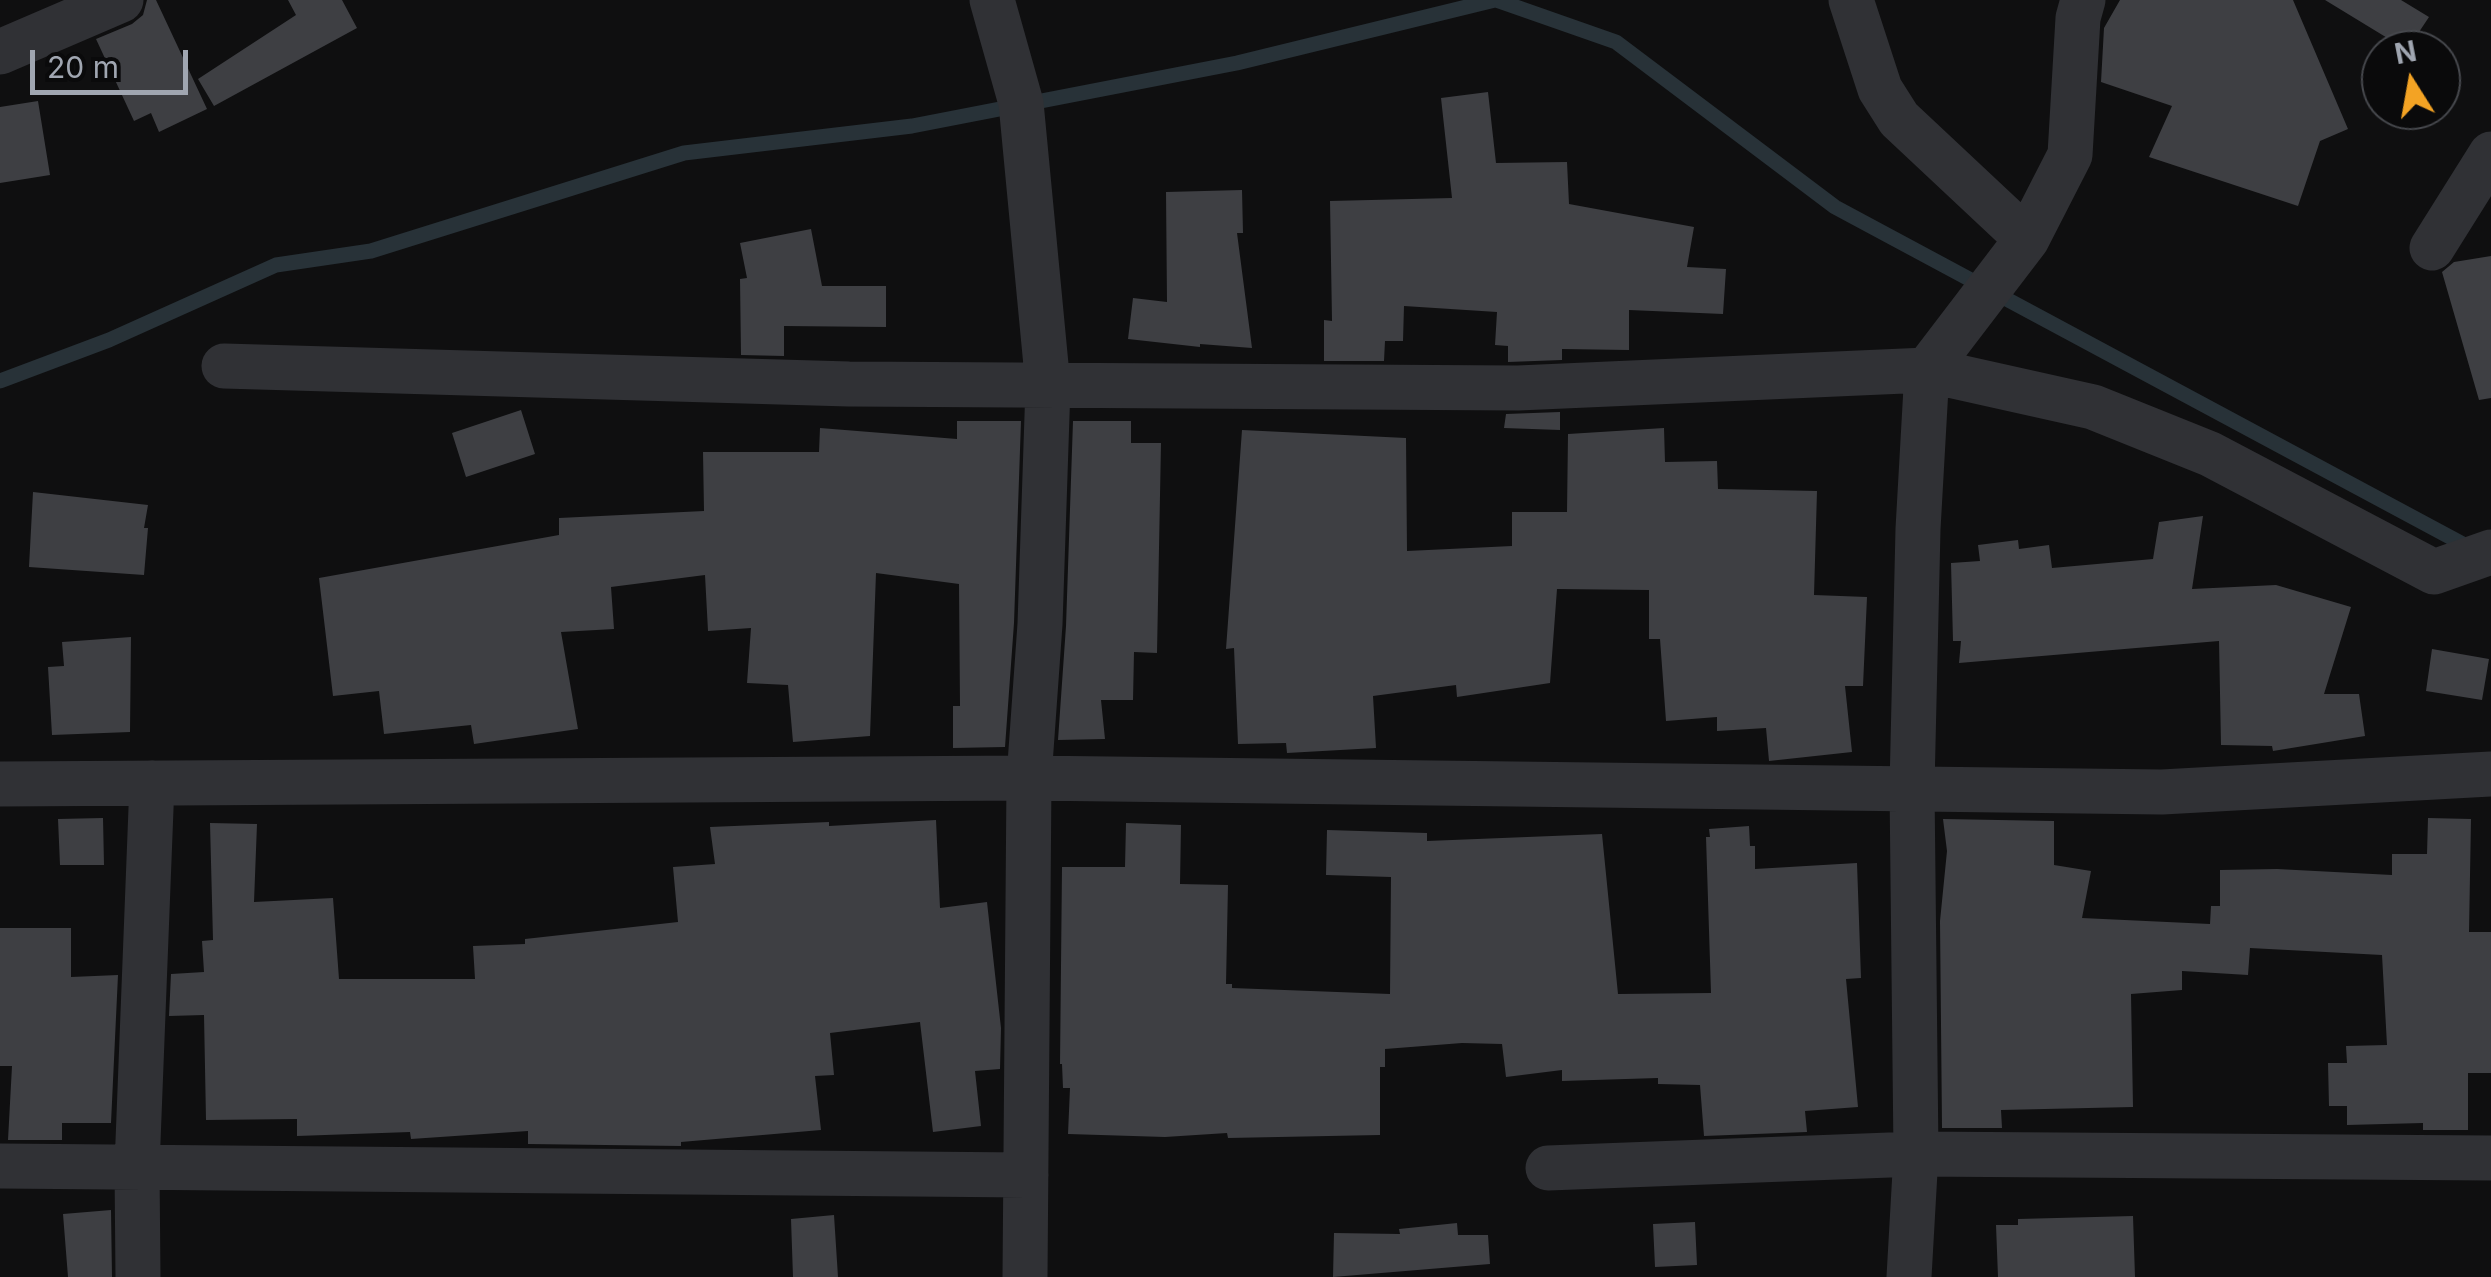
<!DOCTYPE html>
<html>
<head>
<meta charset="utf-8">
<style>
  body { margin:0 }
  #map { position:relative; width:2491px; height:1277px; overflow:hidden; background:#0f0f10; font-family:Inter,sans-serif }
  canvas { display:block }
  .north { position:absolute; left:2361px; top:30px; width:100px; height:100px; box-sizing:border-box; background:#0a0a0b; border:2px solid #46484d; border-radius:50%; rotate:349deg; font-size:28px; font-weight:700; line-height:40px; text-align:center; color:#a0a6b1 }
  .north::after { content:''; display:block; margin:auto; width:35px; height:45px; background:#f3a324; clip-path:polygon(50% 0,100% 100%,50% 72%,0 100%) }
  .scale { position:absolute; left:30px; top:50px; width:158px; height:45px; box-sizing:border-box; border:5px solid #a0a6b1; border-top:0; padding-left:12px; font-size:30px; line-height:35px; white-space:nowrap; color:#a0a6b1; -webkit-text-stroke:8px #0a0a0b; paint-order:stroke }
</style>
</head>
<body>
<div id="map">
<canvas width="2491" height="1277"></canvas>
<div class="north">N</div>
<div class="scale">20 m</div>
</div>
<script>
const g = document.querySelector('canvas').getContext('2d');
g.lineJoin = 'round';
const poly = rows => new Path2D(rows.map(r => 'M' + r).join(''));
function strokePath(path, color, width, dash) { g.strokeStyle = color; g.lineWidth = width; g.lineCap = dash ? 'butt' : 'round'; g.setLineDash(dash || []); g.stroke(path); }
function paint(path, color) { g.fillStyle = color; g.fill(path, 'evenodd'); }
strokePath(poly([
  [1496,0,1616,42,1835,207,2474,550],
  [0,381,109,340,276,265,371,251,684,153,912,126,1237,63,1495,0]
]), '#283238', 15);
paint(poly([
  [147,0,156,0,207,109,159,132,151,113,134,121,96,39,132,24,143,15],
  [288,0,342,0,357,28,214,106,198,79,296,15],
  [2120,0,2293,0,2348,129,2320,141,2298,206,2149,157,2172,106,2101,82,2104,28],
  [2325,0,2401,0,2429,17,2407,50],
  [1488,92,1496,163,1567,162,1569,204,1694,227,1687,267,1726,269,1723,314,1629,310,1629,350,1562,349,1562,360,1508,362,1508,346,1495,345,1497,312,1404,306,1403,341,1385,341,1384,361,1324,361,1324,320,1332,321,1330,201,1452,198,1441,98],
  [38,101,50,175,0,183,0,107],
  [1242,190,1243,233,1237,233,1252,348,1200,344,1200,347,1128,339,1133,298,1167,302,1166,192],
  [811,229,822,286,886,286,886,327,784,326,784,356,741,355,740,279,747,278,740,243],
  [2491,256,2491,398,2479,400,2442,272,2454,262],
  [521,410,535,454,466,477,452,433],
  [1560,412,1560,430,1504,428,1506,414],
  [957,421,1021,421,1014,623,1005,747,953,748,953,706,960,706,959,584,876,573,870,736,793,742,788,685,747,683,751,628,708,631,705,575,611,587,614,629,561,632,578,729,474,744,471,725,384,734,379,691,333,696,319,578,559,535,559,518,704,511,703,452,819,452,820,428,957,439],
  [1073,421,1131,421,1131,443,1161,443,1157,653,1134,652,1133,700,1101,700,1105,739,1058,740,1066,626],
  [1664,428,1665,462,1717,461,1718,489,1817,491,1814,595,1867,597,1863,686,1845,686,1852,752,1769,761,1766,728,1717,731,1717,717,1666,721,1660,639,1649,639,1649,590,1557,589,1550,683,1457,697,1456,685,1373,696,1376,748,1287,753,1286,743,1238,744,1234,648,1226,649,1242,430,1406,438,1407,551,1512,546,1512,512,1567,512,1568,434],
  [33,492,148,505,144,528,148,528,144,575,29,567],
  [2203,516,2192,589,2276,585,2351,607,2324,694,2359,694,2365,736,2273,751,2272,746,2221,745,2219,641,1959,663,1961,641,1953,641,1951,563,1980,561,1978,545,2018,540,2019,549,2049,545,2052,568,2153,559,2159,522],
  [131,637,130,732,52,735,48,667,64,666,62,642],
  [2432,649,2489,659,2482,700,2426,691],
  [103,818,104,865,60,865,58,819],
  [2428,818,2471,819,2469,932,2491,932,2491,1073,2468,1073,2468,1130,2423,1130,2423,1123,2347,1125,2347,1106,2329,1106,2328,1063,2347,1063,2346,1046,2387,1045,2382,955,2250,948,2248,975,2182,971,2182,990,2131,994,2133,1107,2001,1110,2002,1128,1942,1128,1940,921,1947,851,1943,819,2054,821,2054,865,2091,871,2082,918,2210,924,2211,906,2220,906,2220,870,2277,869,2392,875,2392,854,2427,854],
  [936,820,940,908,987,902,1001,1028,1000,1069,975,1071,981,1126,933,1132,920,1022,830,1033,834,1075,815,1076,821,1130,681,1142,681,1146,528,1144,528,1131,411,1139,410,1132,297,1136,297,1119,206,1120,204,1015,169,1016,171,974,204,972,202,941,213,940,210,823,257,824,254,902,333,898,339,979,475,979,473,946,525,944,525,939,678,922,673,867,715,864,710,827,829,822,829,826],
  [1126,823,1181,825,1180,884,1228,885,1226,984,1232,984,1232,988,1390,994,1391,877,1326,875,1327,830,1427,833,1427,841,1602,834,1618,994,1711,993,1706,837,1710,837,1709,829,1749,826,1750,846,1755,846,1755,869,1857,863,1861,978,1846,979,1858,1107,1805,1111,1807,1132,1704,1136,1700,1085,1658,1084,1658,1078,1562,1081,1562,1070,1506,1077,1502,1044,1462,1043,1385,1049,1385,1067,1380,1067,1380,1135,1228,1138,1227,1133,1165,1137,1068,1134,1070,1088,1063,1088,1062,1064,1060,1064,1062,867,1125,867],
  [0,928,71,928,71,977,118,975,111,1123,62,1123,62,1140,8,1140,12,1066,0,1066],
  [111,1210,112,1277,68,1277,63,1214],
  [834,1215,838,1277,793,1277,791,1219],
  [2133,1216,2135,1277,1998,1277,1996,1225,2018,1225,2018,1219],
  [1695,1222,1697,1265,1655,1267,1653,1224],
  [1457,1223,1458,1235,1488,1235,1490,1264,1333,1277,1334,1233,1400,1234,1399,1229]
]), '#3e3f43');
strokePath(poly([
  [992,0,1021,103,1048,386,1040,624,1029,778,1025,1277],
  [1851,0,1880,89,1899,119,2027,239],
  [0,52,121,0],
  [2432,248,2491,154],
  [224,366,849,384,1518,388,1927,370,2093,407,2210,454,2434,572,2491,552],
  [0,784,1029,778,2162,792,2491,774],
  [0,1166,1026,1175],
  [1548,1168,1916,1154,2491,1158],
  [138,1277,137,1167,152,783],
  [1909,1277,1916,1154,1912,787,1918,529,1927,370,2027,239,2070,155,2078,18,2083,0]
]), '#303135', 45);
</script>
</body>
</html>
